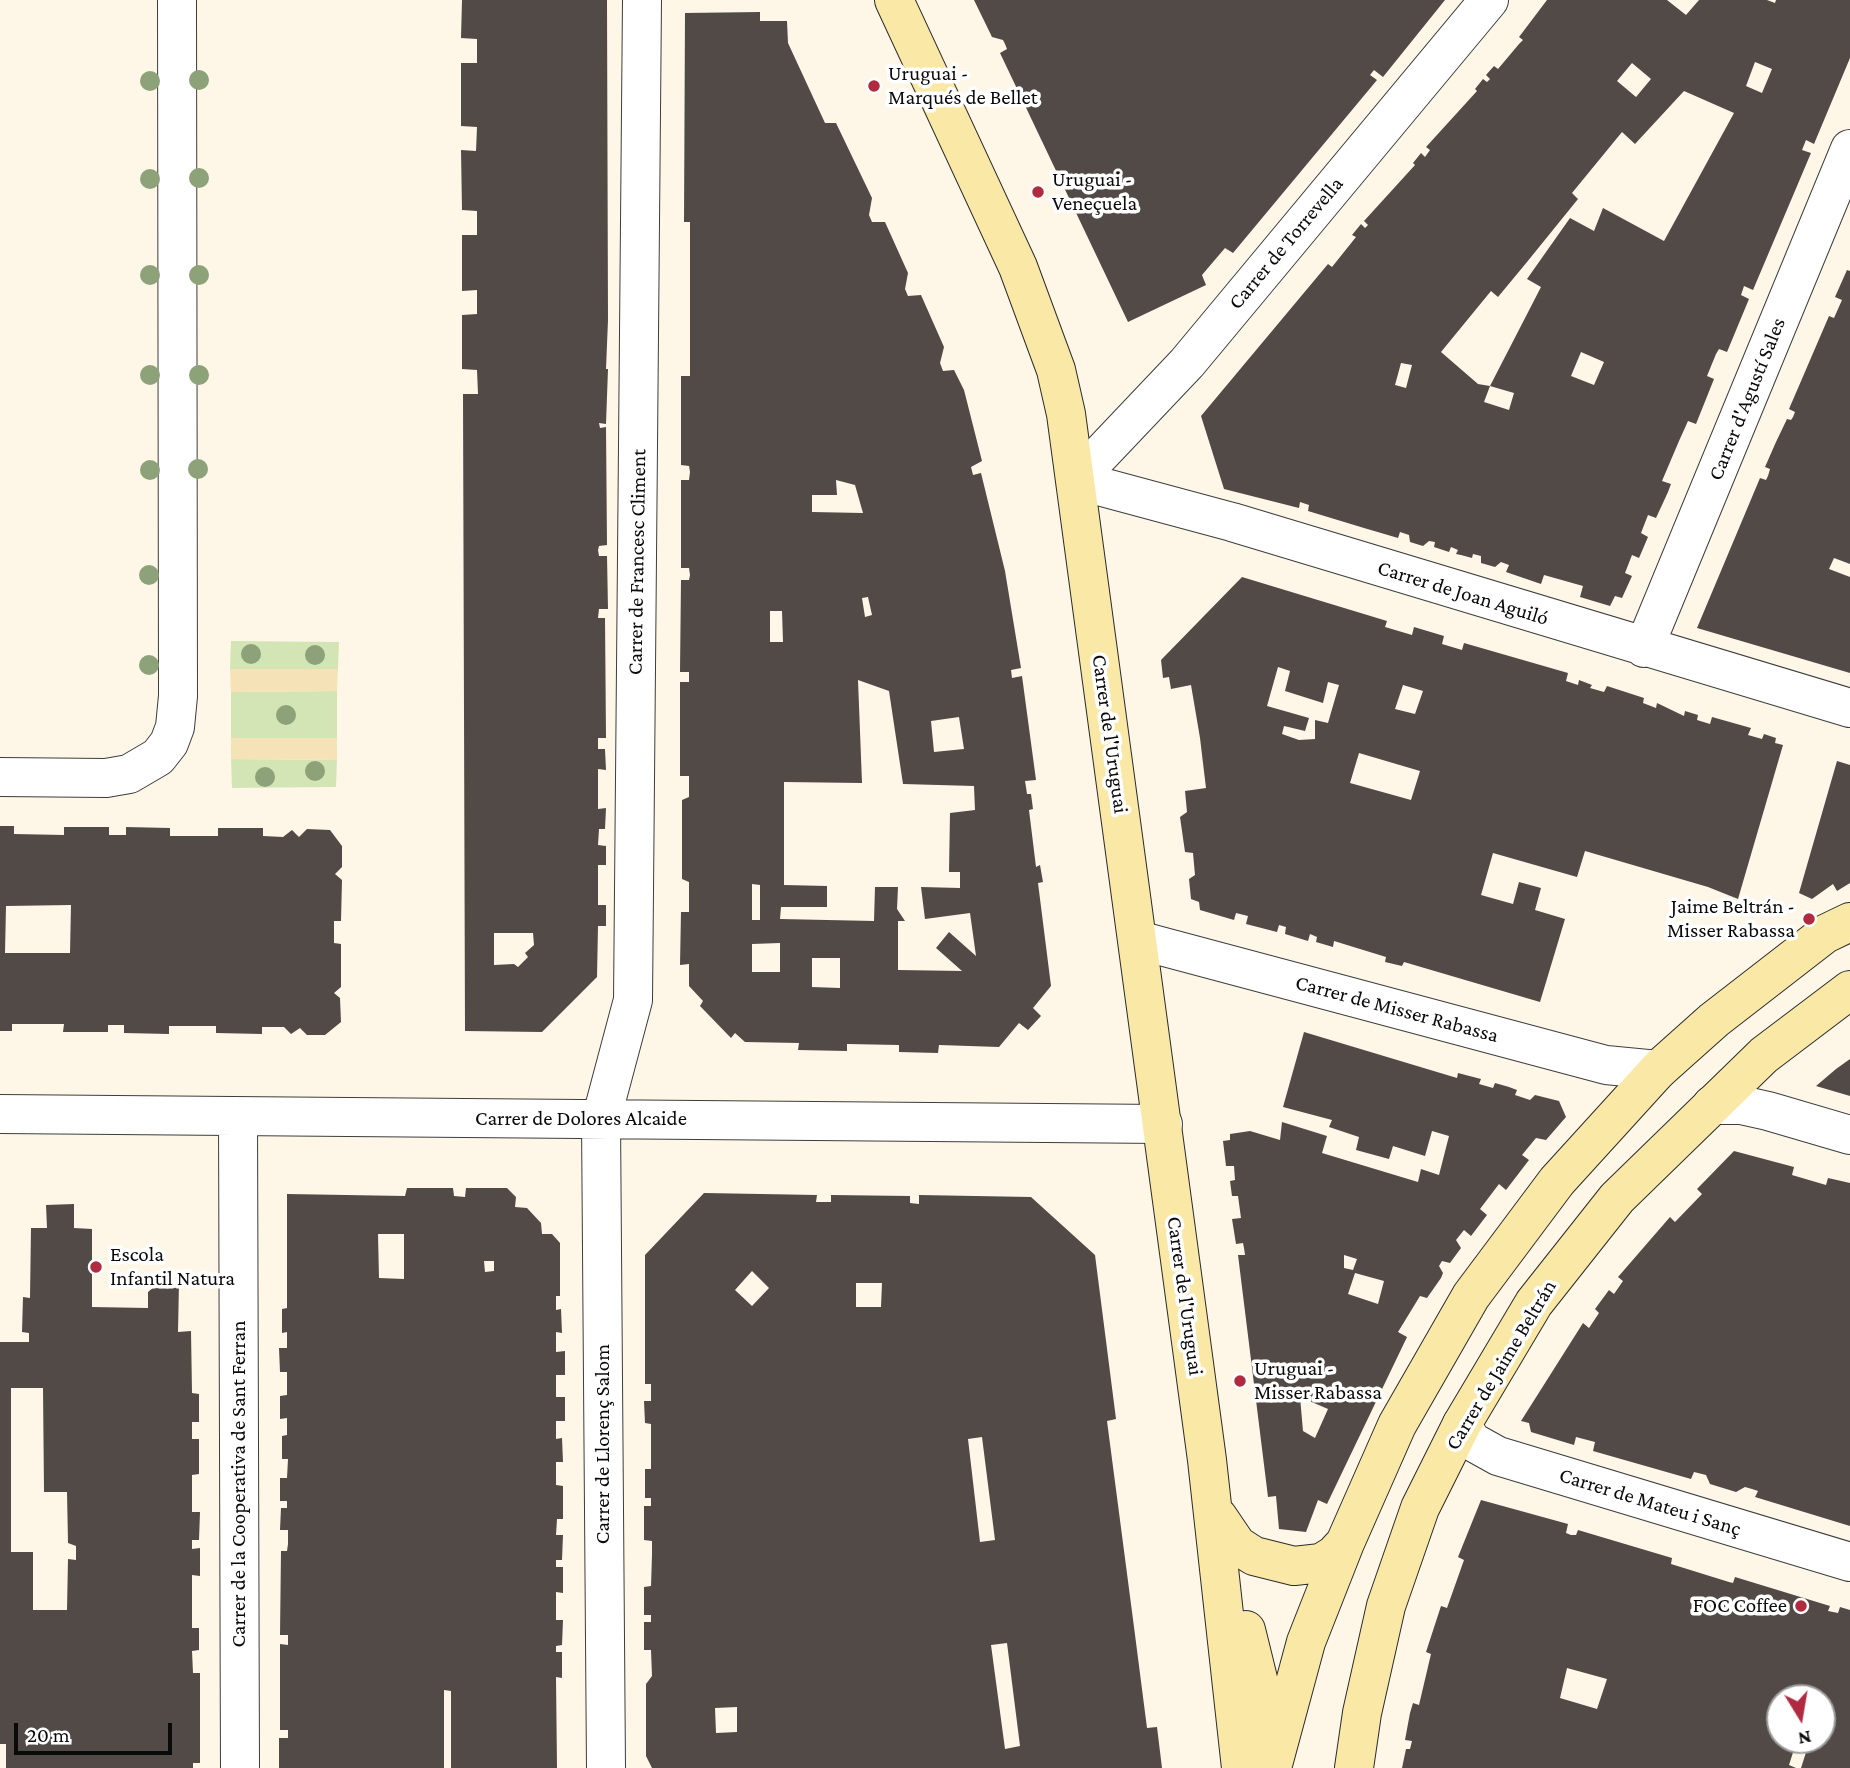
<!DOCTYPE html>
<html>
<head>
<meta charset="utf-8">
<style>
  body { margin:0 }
  #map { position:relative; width:1850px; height:1768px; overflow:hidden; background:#fef7e7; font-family:"Crimson Pro",serif }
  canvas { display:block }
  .north { position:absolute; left:1766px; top:1684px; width:70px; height:70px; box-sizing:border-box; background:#fff; border:2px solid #9d9d9d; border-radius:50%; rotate:169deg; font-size:19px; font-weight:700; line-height:28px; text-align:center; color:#0a0a0a }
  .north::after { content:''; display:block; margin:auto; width:24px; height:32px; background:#b02b3f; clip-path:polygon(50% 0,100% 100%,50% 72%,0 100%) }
  .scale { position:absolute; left:14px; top:1723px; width:158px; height:32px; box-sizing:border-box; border:4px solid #0a0a0a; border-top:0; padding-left:9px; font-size:21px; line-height:24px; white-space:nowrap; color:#0a0a0a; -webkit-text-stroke:5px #fff; paint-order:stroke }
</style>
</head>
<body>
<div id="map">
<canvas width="1850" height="1768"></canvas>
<div class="north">N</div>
<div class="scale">20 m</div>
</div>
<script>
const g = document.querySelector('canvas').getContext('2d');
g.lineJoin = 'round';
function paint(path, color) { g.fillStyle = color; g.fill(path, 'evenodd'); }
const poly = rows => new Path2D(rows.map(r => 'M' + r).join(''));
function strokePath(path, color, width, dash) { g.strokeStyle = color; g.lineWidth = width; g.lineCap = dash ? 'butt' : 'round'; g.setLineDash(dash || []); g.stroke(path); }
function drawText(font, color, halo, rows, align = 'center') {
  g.font = font + ' "Crimson Pro",serif'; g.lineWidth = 7; g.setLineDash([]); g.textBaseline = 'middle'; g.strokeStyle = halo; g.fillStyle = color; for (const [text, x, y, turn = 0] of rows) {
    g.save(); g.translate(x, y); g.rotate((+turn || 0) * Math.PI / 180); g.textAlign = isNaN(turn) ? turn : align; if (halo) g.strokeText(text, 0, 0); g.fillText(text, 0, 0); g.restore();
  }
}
paint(poly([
  [231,641,339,642,338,669,230,669],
  [337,691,337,738,231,738,231,692],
  [231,759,337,760,336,787,232,788]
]), '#d3e5b4');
paint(poly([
  [230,669,338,669,337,691,231,692],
  [231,738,337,738,337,760,231,759]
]), '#f6e2b7');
paint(poly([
  [462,0,607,0,608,320,606,369,608,369,606,424,599,423,600,428,606,427,607,545,599,546,598,550,599,556,607,556,608,609,599,609,598,618,605,618,606,738,598,738,598,749,605,749,606,770,598,769,598,809,606,808,605,829,599,829,598,845,606,846,606,865,598,865,598,905,606,905,606,926,598,926,597,977,542,1032,465,1031,463,394,478,394,477,370,462,369,462,315,477,314,477,290,462,291,462,235,477,235,477,211,462,210,461,150,476,151,477,127,461,126,461,63,477,63,477,39,461,38],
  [494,933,533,933,534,945,525,953,528,957,518,967,514,964,494,965],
  [974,0,1445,0,1383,77,1374,70,1370,75,1377,80,1233,253,1225,248,1202,275,1206,285,1128,322,1000,53,1007,49,1005,44,1003,40,992,37],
  [1547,0,1667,0,1686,15,1699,0,1767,0,1775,3,1776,0,1850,0,1850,58,1814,144,1806,140,1802,150,1811,153,1753,290,1744,286,1741,295,1749,299,1727,352,1719,349,1716,354,1707,376,1714,379,1696,424,1688,421,1679,441,1662,481,1671,484,1668,492,1656,518,1648,515,1641,533,1648,537,1639,558,1632,555,1625,573,1632,576,1622,598,1615,596,1610,606,1580,597,1583,586,1544,575,1541,584,1506,572,1509,565,1501,562,1495,567,1481,563,1481,556,1473,554,1472,558,1461,555,1456,554,1458,550,1451,547,1449,552,1434,547,1435,542,1429,541,1423,546,1410,542,1409,535,1400,532,1398,538,1364,528,1308,511,1309,505,1300,502,1299,508,1224,489,1201,416,1328,264,1332,267,1356,237,1352,235,1361,224,1365,228,1368,225,1364,221,1415,165,1413,163,1421,153,1425,157,1430,150,1426,147,1477,91,1475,89,1483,79,1487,82,1490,79,1486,75,1494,66,1498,69,1519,44,1523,40,1519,37],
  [1755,62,1772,69,1762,93,1746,86],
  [1632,63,1651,79,1636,97,1617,81],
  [1684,91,1734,113,1664,241,1603,208,1594,231,1570,218,1527,279,1541,287,1490,386,1478,384,1441,352,1491,291,1498,297,1527,262,1578,199,1572,193,1622,132,1635,144],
  [1581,352,1604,362,1594,385,1571,376],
  [1401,363,1412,365,1406,388,1395,385],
  [1490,386,1514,393,1509,410,1484,402],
  [760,12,760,21,787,21,788,43,825,123,836,123,872,198,869,215,872,222,885,222,908,273,905,289,908,296,921,295,944,347,940,363,943,371,954,370,964,390,982,461,971,467,973,475,981,473,1005,571,1021,668,1011,670,1012,678,1022,676,1036,780,1025,781,1026,787,1027,794,1031,794,1033,809,1029,810,1036,867,1040,865,1043,882,1038,883,1051,986,1033,1008,1041,1016,1028,1030,1019,1023,999,1047,939,1045,938,1053,899,1052,899,1045,847,1044,847,1051,798,1050,799,1043,745,1042,735,1033,731,1038,700,1006,703,1001,689,986,689,964,680,965,681,912,689,912,689,882,682,879,682,800,689,797,689,776,680,776,680,682,689,682,689,672,680,672,681,580,689,580,690,575,689,568,681,568,681,480,689,480,690,472,689,466,681,465,681,376,690,376,690,222,684,222,685,13],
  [836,480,855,485,863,513,812,512,812,495,837,495],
  [868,597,872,615,865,617,862,598],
  [770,611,782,611,783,642,770,642],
  [858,680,889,691,903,784,974,786,975,810,950,813,949,872,960,872,960,888,921,887,925,919,970,913,976,956,949,932,936,948,962,971,898,970,898,921,905,921,897,909,898,887,875,887,874,921,780,919,781,907,827,907,827,886,784,885,784,782,862,783],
  [959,717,964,749,934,752,931,721],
  [752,884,760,885,760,920,752,920],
  [780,943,780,972,752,972,752,944],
  [812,958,840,958,840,988,812,987],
  [1847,270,1850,271,1850,564,1834,558,1829,569,1850,577,1850,673,1697,628,1760,478,1766,480,1768,476,1770,469,1765,467,1776,442,1787,419,1791,420,1793,417,1795,412,1789,409,1829,316,1834,318,1842,300,1835,297],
  [1242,577,1387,621,1385,627,1412,635,1414,627,1444,636,1442,644,1462,650,1464,643,1568,673,1566,681,1578,685,1579,680,1592,685,1590,688,1604,692,1607,686,1644,698,1643,703,1656,708,1657,703,1684,716,1685,711,1698,715,1697,720,1710,724,1712,717,1751,728,1748,735,1762,739,1764,734,1776,738,1775,743,1783,745,1738,899,1708,887,1585,851,1577,877,1493,853,1481,895,1513,904,1519,882,1541,888,1535,910,1565,919,1540,1002,1404,962,1402,966,1385,962,1386,957,1334,941,1333,947,1316,942,1317,937,1310,934,1308,941,1285,934,1286,927,1279,925,1277,932,1246,924,1248,916,1236,913,1234,920,1200,910,1199,902,1191,899,1189,879,1195,875,1193,853,1185,852,1180,817,1187,812,1185,791,1206,788,1200,738,1191,685,1171,689,1169,677,1163,678,1161,660],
  [1278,667,1290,671,1285,691,1323,703,1328,682,1339,685,1328,723,1315,720,1315,739,1299,740,1282,734,1284,726,1305,731,1309,718,1267,706],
  [1403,685,1423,691,1415,714,1395,709],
  [1359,753,1420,771,1411,800,1350,783],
  [1837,761,1850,765,1850,883,1837,891,1833,884,1812,899,1799,893],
  [0,826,14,826,14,834,64,835,64,827,109,827,109,835,126,835,126,827,170,828,170,836,218,836,218,828,263,828,263,836,283,837,292,830,299,837,307,829,330,830,342,846,342,867,335,874,342,880,341,921,334,921,334,943,341,944,341,987,334,993,340,998,341,1022,325,1035,307,1035,300,1028,291,1034,284,1027,262,1027,262,1034,216,1033,216,1026,169,1026,169,1034,124,1033,124,1025,108,1025,108,1032,63,1032,64,1024,12,1024,12,1031,0,1031],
  [71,905,70,953,5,953,6,906],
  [1304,1032,1457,1078,1458,1073,1481,1079,1479,1084,1493,1088,1495,1083,1509,1087,1517,1090,1515,1095,1530,1100,1535,1095,1559,1101,1566,1117,1546,1140,1536,1138,1522,1155,1529,1160,1506,1190,1499,1184,1480,1209,1487,1215,1471,1236,1464,1230,1456,1240,1461,1248,1450,1263,1442,1261,1439,1266,1443,1273,1441,1278,1427,1298,1420,1296,1398,1332,1407,1337,1361,1433,1327,1504,1318,1500,1306,1532,1279,1529,1276,1496,1268,1497,1238,1255,1245,1255,1244,1248,1243,1243,1236,1244,1232,1219,1241,1218,1238,1196,1232,1196,1230,1181,1235,1180,1234,1166,1226,1166,1223,1141,1230,1140,1230,1134,1250,1131,1280,1140,1282,1122,1327,1136,1322,1153,1418,1182,1421,1169,1439,1175,1449,1136,1432,1131,1425,1156,1393,1146,1389,1159,1356,1150,1359,1137,1329,1127,1332,1120,1283,1107],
  [1344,1255,1357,1259,1353,1270,1344,1268],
  [1355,1273,1384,1281,1378,1304,1348,1294],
  [1300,1397,1328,1409,1315,1438,1303,1431],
  [1850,1059,1850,1096,1816,1086,1836,1069],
  [1734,1151,1794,1167,1792,1175,1826,1185,1828,1178,1850,1183,1850,1526,1755,1497,1758,1491,1752,1489,1745,1487,1736,1492,1710,1484,1706,1475,1694,1472,1691,1479,1593,1451,1595,1442,1576,1437,1574,1445,1531,1432,1529,1423,1521,1421,1583,1323,1589,1328,1599,1313,1595,1309,1609,1290,1614,1294,1623,1281,1618,1277,1670,1217,1675,1222,1702,1194,1697,1189],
  [407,1188,453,1188,454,1196,465,1197,466,1188,507,1188,516,1197,515,1207,527,1208,541,1223,542,1234,552,1234,560,1243,560,1296,556,1296,556,1310,561,1309,562,1333,556,1332,556,1352,565,1351,565,1375,556,1375,556,1397,565,1397,565,1421,556,1421,556,1439,562,1438,563,1462,556,1462,556,1485,563,1486,563,1519,557,1519,556,1535,563,1535,562,1560,556,1560,556,1567,563,1567,563,1593,556,1592,556,1620,563,1620,562,1645,556,1646,556,1652,562,1652,562,1678,556,1677,557,1768,451,1768,451,1691,444,1690,444,1768,279,1768,279,1738,288,1738,288,1730,280,1730,280,1644,288,1645,288,1635,280,1635,281,1551,287,1551,288,1544,288,1530,280,1530,281,1508,287,1508,287,1501,280,1501,280,1478,287,1478,288,1459,282,1459,282,1436,287,1435,287,1418,280,1419,280,1396,287,1395,287,1372,280,1372,279,1348,287,1348,287,1332,282,1333,282,1309,287,1308,287,1194,405,1196],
  [378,1234,404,1234,404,1279,379,1278],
  [484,1261,494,1261,494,1271,485,1272],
  [704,1193,817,1195,816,1202,831,1202,831,1195,910,1196,910,1203,919,1204,919,1195,1031,1197,1095,1255,1116,1419,1107,1421,1134,1627,1147,1728,1157,1727,1162,1768,652,1768,646,1756,646,1684,652,1676,651,1650,644,1650,644,1622,651,1622,651,1615,644,1615,644,1587,651,1586,652,1555,652,1541,644,1540,644,1506,651,1506,651,1498,645,1498,645,1469,651,1469,651,1424,645,1423,644,1401,651,1401,651,1384,645,1384,645,1255],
  [752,1271,769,1288,752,1306,735,1290],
  [856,1283,882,1283,881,1307,856,1307],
  [982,1437,995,1540,980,1542,968,1439],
  [1007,1643,1020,1746,1005,1749,991,1645],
  [737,1707,737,1732,716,1733,715,1708],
  [74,1204,74,1228,92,1229,92,1307,148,1308,148,1292,160,1282,179,1283,178,1332,191,1331,192,1393,199,1394,199,1422,192,1422,192,1439,199,1439,199,1474,192,1475,192,1512,200,1512,199,1540,192,1540,192,1549,200,1548,200,1576,192,1575,192,1628,199,1628,199,1650,192,1651,193,1673,200,1673,200,1763,193,1763,193,1768,6,1768,6,1744,0,1744,0,1342,29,1342,29,1333,22,1332,23,1297,30,1298,31,1228,47,1228,46,1205],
  [11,1388,43,1388,44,1492,67,1492,68,1543,76,1546,76,1560,68,1559,67,1610,33,1610,33,1552,11,1552],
  [1481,1500,1568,1524,1566,1533,1571,1535,1576,1535,1578,1530,1672,1558,1671,1564,1729,1582,1733,1583,1735,1577,1830,1606,1828,1611,1838,1613,1840,1607,1850,1610,1850,1768,1801,1768,1810,1740,1822,1740,1822,1698,1780,1698,1780,1740,1797,1740,1789,1765,1796,1768,1402,1768,1406,1749,1410,1749,1412,1741,1405,1740,1410,1713,1413,1703,1419,1705,1431,1654,1426,1652,1441,1606,1447,1608,1464,1560,1458,1557],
  [1567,1668,1607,1679,1597,1709,1560,1698]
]), '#514a47');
const street = poly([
  [1489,0,1187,363,1076,480,1232,522,1850,708],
  [1644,648,1850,149],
  [0,777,106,778,129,774,158,757,169,743,175,727,178,696,177,0],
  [1138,940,1606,1065,1658,1070],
  [1712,1105,1741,1105,1768,1111,1850,1135],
  [0,1114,1163,1124],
  [238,1117,240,1768],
  [1462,1424,1471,1441,1498,1456,1850,1562],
  [606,1768,601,1120,633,1000,642,0]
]);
const secondary = poly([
  [894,0,1018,267,1056,370,1066,414,1207,1460,1241,1768],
  [1218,1517,1237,1545,1254,1556,1294,1566,1321,1563,1334,1555,1345,1543],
  [1246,1630,1275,1748],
  [1272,1768,1306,1642,1345,1543,1397,1425,1471,1296,1557,1181,1658,1070,1714,1020,1825,934,1850,922],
  [1354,1768,1362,1713,1386,1606,1420,1508,1462,1424,1534,1303,1617,1198,1764,1055,1850,990]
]);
strokePath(street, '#3d3d3d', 40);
strokePath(secondary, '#2c2c2c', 40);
strokePath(street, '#fff', 38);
strokePath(secondary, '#fae8a6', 38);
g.fillStyle = '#8ea279';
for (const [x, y] of [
  [199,80],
  [150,81],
  [199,178],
  [150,179],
  [150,275],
  [199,275],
  [150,375],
  [199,375],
  [198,469],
  [150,470],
  [149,575],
  [251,654],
  [315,655],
  [149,665],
  [286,715],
  [315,771],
  [265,777]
]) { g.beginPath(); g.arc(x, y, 10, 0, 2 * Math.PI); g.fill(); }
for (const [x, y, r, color] of [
  [874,86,7,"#b02b3f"],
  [1038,192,7,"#b02b3f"],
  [1809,919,7,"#b02b3f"],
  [96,1267,7,"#b02b3f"],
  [1240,1381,7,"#b02b3f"],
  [1801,1606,7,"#b02b3f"]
]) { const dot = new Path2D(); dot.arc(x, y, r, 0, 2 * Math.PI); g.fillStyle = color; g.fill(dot); strokePath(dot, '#fff', 2.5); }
drawText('21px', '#0a0a0a', '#fff', [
  ["Uruguai -",888,74],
  ["Marqués de Bellet",888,98],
  ["Uruguai -",1052,180],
  ["Veneçuela",1052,204],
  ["Jaime Beltrán -",1795,907,"right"],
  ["Misser Rabassa",1795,931,"right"],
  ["Escola",110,1255],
  ["Infantil Natura",110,1279],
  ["Uruguai -",1254,1369],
  ["Misser Rabassa",1254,1393],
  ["FOC Coffee",1787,1606,"right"]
], 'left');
drawText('21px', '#0a0a0a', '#fff', [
  ["Carrer de Torrevella",1286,243,-50],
  ["Carrer d'Agustí Sales",1747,399,-68],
  ["Carrer de Francesc Climent",637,562,-89],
  ["Carrer de Joan Aguiló",1463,593,17],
  ["Carrer de l'Uruguai",1110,734,82],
  ["Carrer de Misser Rabassa",1397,1009,15],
  ["Carrer de Dolores Alcaide",581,1119],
  ["Carrer de l'Uruguai",1185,1296,82],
  ["Carrer de Jaime Beltrán",1501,1365,-59],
  ["Carrer de Llorenç Salom",603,1444,-90],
  ["Carrer de la Cooperativa de Sant Ferran",239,1484,-90],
  ["Carrer de Mateu i Sanç",1650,1502,17]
]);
</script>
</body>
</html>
